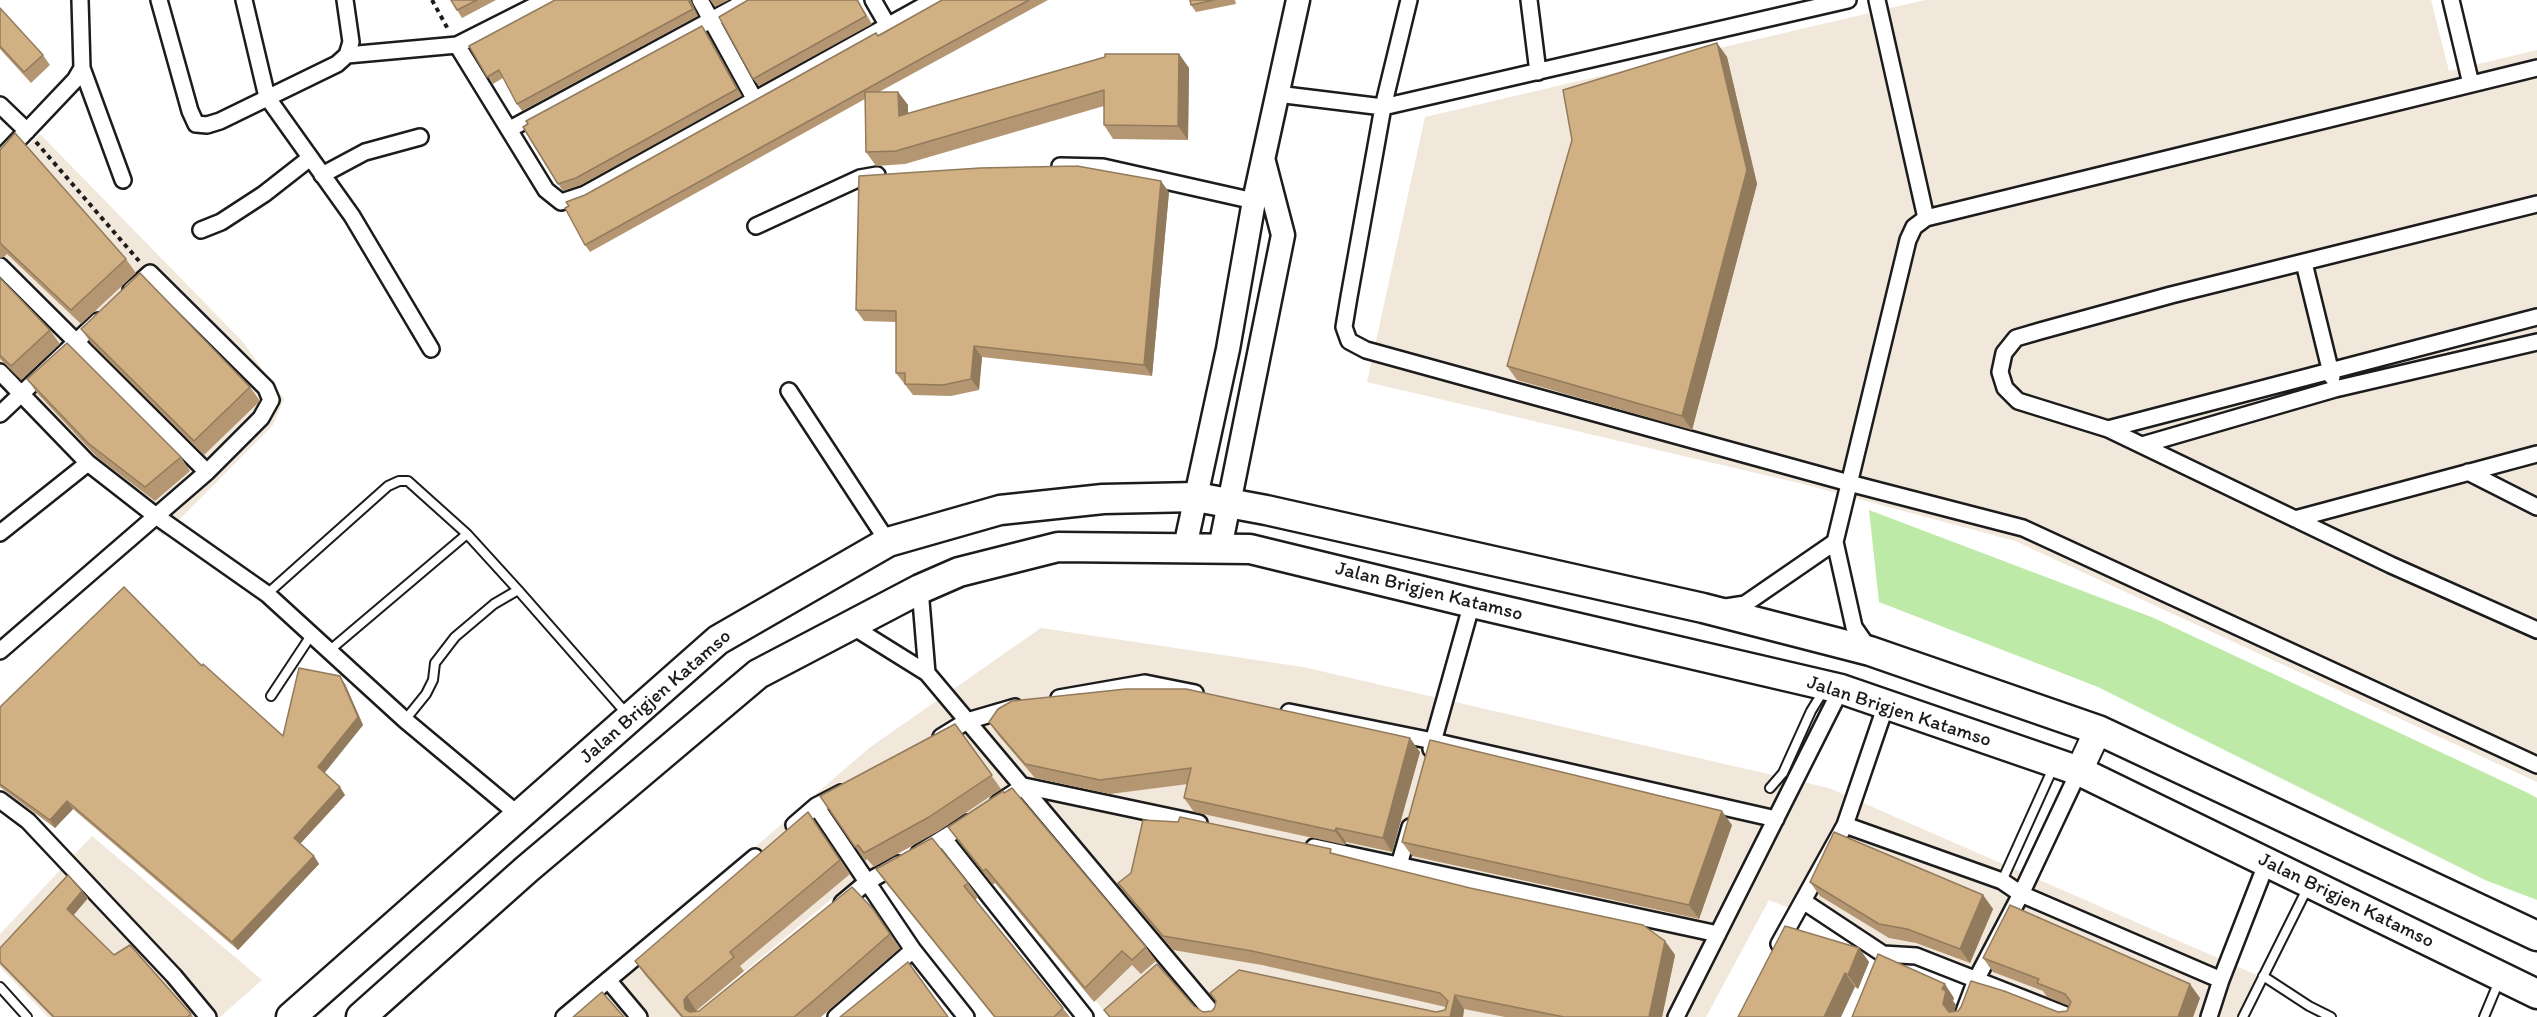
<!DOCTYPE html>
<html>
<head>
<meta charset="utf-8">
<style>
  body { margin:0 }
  canvas { display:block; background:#fff }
</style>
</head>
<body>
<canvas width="2537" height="1017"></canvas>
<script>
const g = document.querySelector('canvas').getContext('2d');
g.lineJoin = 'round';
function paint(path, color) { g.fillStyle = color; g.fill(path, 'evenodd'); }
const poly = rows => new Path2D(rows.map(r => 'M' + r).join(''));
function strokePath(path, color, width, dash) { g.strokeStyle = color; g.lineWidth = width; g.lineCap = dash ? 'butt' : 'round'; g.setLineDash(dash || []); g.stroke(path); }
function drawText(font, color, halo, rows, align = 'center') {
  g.font = font + ' Itim,sans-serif'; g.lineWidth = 4.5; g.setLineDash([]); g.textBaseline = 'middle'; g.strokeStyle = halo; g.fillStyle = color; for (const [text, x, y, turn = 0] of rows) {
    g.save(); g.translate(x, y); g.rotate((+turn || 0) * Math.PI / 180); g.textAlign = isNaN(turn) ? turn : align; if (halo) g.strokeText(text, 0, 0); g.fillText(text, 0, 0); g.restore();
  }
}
paint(poly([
  [1925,0,2431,0,2449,71,2537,50,2537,782,2015,541,1803,484,1367,382,1425,117],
  [40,134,243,342,284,399,273,425,163,536,0,387,0,173],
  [1041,628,1303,667,1829,788,2266,979,2248,1017,2059,1017,1769,900,1706,1017,1109,1017,949,821,847,886,690,1017,560,1017,869,748],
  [92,836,262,980,220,1017,48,1017,0,967,0,934]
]), '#f1e7da');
paint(poly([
  [1869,510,2154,618,2528,793,2537,798,2537,900,2485,880,2098,687,1879,602]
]), '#beeaa7');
const lane = poly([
  [518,590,626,713],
  [267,594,388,486,399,481,408,481,467,534,518,590,494,604,455,637,435,663,433,680,426,694,405,720],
  [330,650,467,534],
  [271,696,312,634],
  [1770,788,1783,773,1811,711,1824,690],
  [2002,881,2053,768],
  [2263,976,2309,1006,2331,1017],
  [0,987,27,1017],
  [2243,1017,2308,887],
  [2484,1017,2499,981]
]);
const street = poly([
  [80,0,82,68,123,180],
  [159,0,190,111,196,124,207,125,220,121,337,64,347,55,351,42,345,0],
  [244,0,267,97,352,216,431,349],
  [700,0,755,100],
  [873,0,888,26],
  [1409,0,1383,107,1349,297,1344,327,1349,341,1366,350,1849,483,2023,528,2537,765],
  [1529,0,1538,72],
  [1877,0,1926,218],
  [2451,0,2471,84],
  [457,45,546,190,561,202,585,194,934,0],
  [347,55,457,45,546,0],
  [1277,94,1383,107,1848,0],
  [0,105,27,131],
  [510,129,748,0],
  [0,159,75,80,82,68],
  [1060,166,1103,167,1254,201],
  [322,175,365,152,420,137],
  [2537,204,2171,295,2040,331,2016,338,2004,353,2000,372,2005,388,2018,401,2108,429,2391,565,2537,630],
  [756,226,860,178,877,175],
  [201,230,221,222,264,194,310,158],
  [2304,263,2332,377],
  [0,266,207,472],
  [0,372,88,463,156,516,267,594,405,720,520,816],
  [789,391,888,542],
  [0,414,98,321],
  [2108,429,2537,317],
  [2142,445,2335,389,2537,342],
  [2468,472,2537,507],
  [2295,519,2537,454],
  [0,533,88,463],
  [1835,542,1908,240,1914,227,1926,218,2537,68],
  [920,589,927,673],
  [1726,607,1745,604,1835,542,1854,627,1870,650],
  [850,625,927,673,1216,1017],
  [0,651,207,472,261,418,271,400,266,388,150,273,131,290],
  [1059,698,1145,683,1195,693],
  [1289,712,1433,741,1776,819],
  [941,737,967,721,1015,707],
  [1431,749,1472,603],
  [0,800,28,821,174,976,208,1017],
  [998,803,1024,786,1199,823],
  [816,806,913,950,966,1017],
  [794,825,816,806,841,793],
  [1845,825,1886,705],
  [944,839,1085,1017],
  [1314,847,1718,934],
  [919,853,968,823],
  [1399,865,1410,827],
  [1803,901,1883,954,1916,956,2071,1017],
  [842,903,867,882,898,864],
  [1779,944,1845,825,2002,881,2021,894,2221,980],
  [608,980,639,1017],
  [564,1017,755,857],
  [836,1017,913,950],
  [1676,1017,1841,689],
  [1962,1017,1976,980,2021,894,2079,771],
  [2209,1017,2221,980,2267,862]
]);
const secondary = poly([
  [1185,547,1228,349,1254,201,1298,0],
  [1220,548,1283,235,1264,162]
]);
const primary = poly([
  [2079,771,2098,730]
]);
const highway = poly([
  [291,1017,718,640,888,542,1000,510,1103,499,1196,497,1266,510,1703,608,1870,651,2098,730,2537,936],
  [361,1017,527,869,758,674,920,589,959,572,1058,547,1250,549,1472,603,1841,689,2079,771,2537,994]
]);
strokePath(lane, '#1c1c1c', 12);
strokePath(street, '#1c1c1c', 20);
strokePath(secondary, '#1c1c1c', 27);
strokePath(primary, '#1c1c1c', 30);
strokePath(highway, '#1c1c1c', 33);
strokePath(poly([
  [432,0,449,31],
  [36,142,139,261]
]), '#1c1c1c', 4, [4.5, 4.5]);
strokePath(lane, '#fff', 8);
strokePath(street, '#fff', 15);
strokePath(secondary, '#fff', 22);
strokePath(primary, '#fff', 26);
strokePath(highway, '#fff', 28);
paint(poly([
  [451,0,496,0,462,18],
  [690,0,698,16,522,111,517,104,503,78,493,84,469,46],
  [710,0,729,0,715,7],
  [748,0,858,0,872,24,759,86,753,79],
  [942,0,1048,0,879,92,898,92,908,105,908,114,1179,54,1189,68,1188,140,1113,139,1104,125,1104,106,905,164,876,166,866,152,865,99,590,252,585,245,585,195],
  [1190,0,1235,0,1236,4,1196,12,1191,5],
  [0,8,43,55,50,65,31,83,0,49],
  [707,33,742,96,581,185,563,191,558,184],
  [1717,43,1727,57,1757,184,1692,430,1517,380,1507,366],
  [0,150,126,259,136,273,81,324,7,254,4,257,0,258],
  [1169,192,1152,376,982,357,979,390,951,396,913,395,896,373,896,322,864,321,856,310],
  [0,278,50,330,60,344,21,380,0,359],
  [81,329,250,387,260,401,204,455,91,343],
  [27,379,181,457,190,471,155,501,97,457,37,393],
  [202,666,283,736,345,684,363,725,324,773,345,795,300,844,314,856,319,864,238,950,73,809,55,828,0,787,0,707],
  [989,722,1420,752,1392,852,1346,842,1345,845,1194,812,1184,798,1188,784,1110,794,1035,778,999,736],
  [955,724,1001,789,939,831,874,867,867,859,865,861,820,796],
  [808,812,850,874,740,966,744,971,696,1011,699,1011,873,909,900,948,821,1017,681,1017,645,975,635,961],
  [1178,822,1334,853,1665,941,1675,955,1662,1017,1505,1017,1464,1009,1463,1017,1109,1017,1104,1010,1194,1006,1203,1012,1436,1012,1445,1010,1446,1007,1262,965,1173,950,1128,897,1118,883,1131,873],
  [1732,825,1699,919,1412,856,1402,842],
  [948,827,1146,947,1156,961,1141,974,1132,965,1094,1002,995,883,993,885,958,841],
  [876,869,968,883,978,897,975,900,1070,1017,994,1017,886,883],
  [1810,882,1983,895,1993,909,1970,963,1916,943,1889,938,1820,896],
  [82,891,88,898,73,915,114,955,191,1014,193,1017,52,1017,0,964,0,948],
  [1859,948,1869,962,1858,989,1855,987,1738,1017],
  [1983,958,2200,998,2193,1017,1852,1017,1954,998,1953,1001,1956,1005,1954,1011,2058,1012,2067,1011,2069,1006,2047,997,2043,991,1993,972]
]), '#b49772');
paint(poly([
  [688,0,691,0,698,16,693,9],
  [702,26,707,33,742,96,737,89],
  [1717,43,1727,57,1757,184,1692,430,1682,416],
  [1179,54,1189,68,1188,140,1178,126],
  [898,92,908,105,908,130,899,116],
  [1161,181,1169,192,1152,376,1144,365],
  [974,346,982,357,979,390,971,379],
  [340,676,345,684,363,725,323,775,318,767],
  [1410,738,1420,752,1392,852,1383,838],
  [340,787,345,795,299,845,294,838],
  [67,801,73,809,55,828,50,820],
  [1722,811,1732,825,1699,919,1689,905],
  [1336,828,1346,842,1345,845,1335,831],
  [314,856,319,864,238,950,232,942],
  [82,891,88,898,72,917,67,909],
  [1983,895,1993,909,1970,963,1960,949],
  [1665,941,1675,955,1662,1017,1649,1017],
  [1859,948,1869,962,1858,989,1848,975],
  [1845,973,1855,987,1841,1017,1824,1017],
  [1945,984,1954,998,1953,1001,1956,1005,1953,1017,1943,1004,1942,989],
  [2190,984,2200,998,2193,1017,2178,1017],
  [1455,995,1464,1009,1463,1017,1450,1017],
  [687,996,696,1010,694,1014,685,1009,684,1000]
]), '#927b5c');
const building = poly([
  [451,0,477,0,457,10,451,0],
  [555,0,688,0,693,9,517,104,499,70,487,77,469,46,555,0],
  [748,0,857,0,866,16,753,79,719,17,748,0],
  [942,0,1029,0,946,45,585,245,565,208,569,206,566,202,585,195,876,33,878,36,942,0],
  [1190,0,1214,0,1191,5,1190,0],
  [0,8,43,55,24,72,0,46,0,8],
  [702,26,737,89,576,178,558,184,523,127,528,124,526,121,702,26],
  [1717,43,1747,170,1682,416,1507,366,1572,140,1563,90,1717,43],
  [1105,54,1179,54,1178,126,1104,125,1104,90,896,151,866,152,865,92,898,92,899,116,1105,57,1105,54],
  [15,133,126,259,71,310,0,243,0,150,15,133],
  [1077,166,1161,181,1144,365,974,346,971,379,943,385,905,384,905,373,896,373,896,311,856,310,859,176,980,168,1077,166],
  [140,273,250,387,194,441,81,329,140,273],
  [0,278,50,330,11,366,0,355,0,278],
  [67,343,181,457,145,487,88,443,27,379,67,343],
  [124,587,202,666,203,664,283,736,299,668,340,676,358,717,318,767,340,787,294,838,314,856,232,942,67,801,50,820,0,784,0,707,124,587],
  [1126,689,1186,689,1410,738,1383,838,1336,828,1335,831,1184,798,1191,768,1100,780,1025,764,989,722,998,709,1012,701,1126,689],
  [955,724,992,775,929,817,864,853,858,845,855,847,820,796,955,724],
  [1430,740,1722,811,1689,905,1402,842,1430,740],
  [1012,788,1146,947,1132,960,1122,951,1085,988,986,869,983,871,948,827,1003,791,1004,793,1012,788],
  [808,812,840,860,730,952,734,957,687,996,684,1000,685,1009,690,1012,699,1011,852,887,873,909,890,934,819,996,794,1017,683,1017,635,961,808,812],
  [1180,817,1331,849,1330,853,1470,888,1643,925,1665,941,1649,1017,1564,1017,1455,995,1450,1017,1110,1017,1104,1010,1157,964,1194,1006,1203,1012,1212,1011,1215,1007,1216,1001,1210,993,1239,970,1436,1012,1445,1010,1448,1001,1440,993,1252,951,1163,936,1118,883,1131,873,1143,820,1178,822,1180,817],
  [1834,832,1983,895,1960,949,1907,929,1879,924,1810,882,1834,832],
  [932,838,968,883,964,886,1063,1008,1054,1017,995,1017,876,869,932,838],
  [68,875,82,891,67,909,114,955,130,945,191,1014,187,1017,54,1017,0,962,0,948,68,875],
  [2010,905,2190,984,2178,1017,1852,1017,1878,954,1945,984,1942,989,1946,991,1943,1004,1949,1012,1958,1011,1961,1007,1971,981,2004,991,2058,1012,2067,1011,2071,1002,2065,994,2037,983,2039,979,1983,958,2010,905],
  [1785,926,1859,948,1848,975,1845,973,1824,1017,1738,1017,1785,926],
  [908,962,948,1017,840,1017,908,962],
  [602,992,624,1017,573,1017,602,992]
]);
paint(building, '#d1b084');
strokePath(building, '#927b5c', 1.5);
drawText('20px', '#1c1c1c', '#fff', [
  ["Jalan Brigjen Katamso",1429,592,14],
  ["Jalan Brigjen Katamso",656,697,-41],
  ["Jalan Brigjen Katamso",1899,712,18],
  ["Jalan Brigjen Katamso",2346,901,26]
]);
</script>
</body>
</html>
